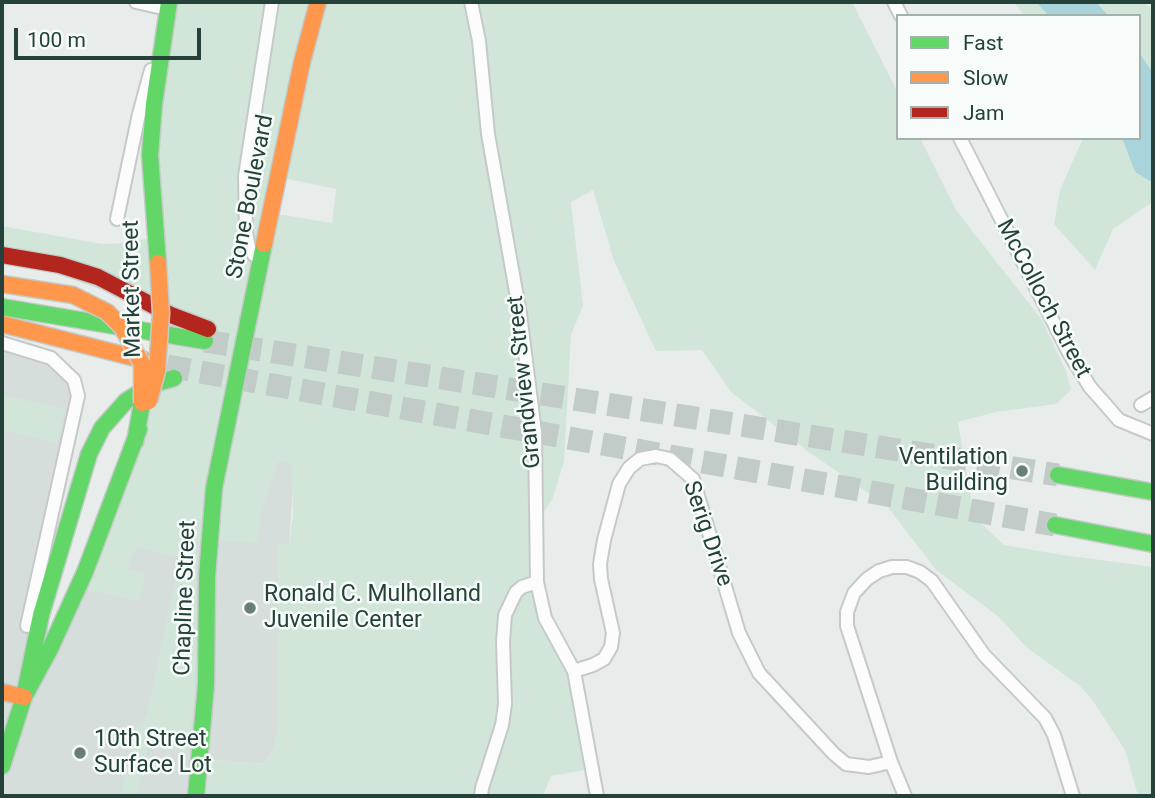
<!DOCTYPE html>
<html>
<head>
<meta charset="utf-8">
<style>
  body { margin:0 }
  #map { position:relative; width:1155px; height:798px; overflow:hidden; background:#e8edeb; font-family:Roboto,sans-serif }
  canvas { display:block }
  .frame { position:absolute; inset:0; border:4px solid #24423a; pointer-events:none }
  .legend { position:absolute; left:896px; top:14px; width:245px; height:126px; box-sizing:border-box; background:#f7fbf9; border:2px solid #a3b1ad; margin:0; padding:9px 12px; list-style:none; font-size:21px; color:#24423a }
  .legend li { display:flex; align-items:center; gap:14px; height:35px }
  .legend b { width:35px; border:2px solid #a3b1ad }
  .scale { position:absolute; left:14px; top:28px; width:187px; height:32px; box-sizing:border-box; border:4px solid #24423a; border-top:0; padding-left:9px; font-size:21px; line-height:24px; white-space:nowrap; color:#24423a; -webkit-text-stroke:5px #f7fbf9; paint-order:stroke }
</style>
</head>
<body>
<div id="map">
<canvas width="1155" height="798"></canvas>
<div class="frame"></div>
<ul class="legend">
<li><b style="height:9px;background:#63d668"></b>Fast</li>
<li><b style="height:9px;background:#ff974d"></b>Slow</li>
<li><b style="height:9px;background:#b3261e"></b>Jam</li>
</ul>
<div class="scale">100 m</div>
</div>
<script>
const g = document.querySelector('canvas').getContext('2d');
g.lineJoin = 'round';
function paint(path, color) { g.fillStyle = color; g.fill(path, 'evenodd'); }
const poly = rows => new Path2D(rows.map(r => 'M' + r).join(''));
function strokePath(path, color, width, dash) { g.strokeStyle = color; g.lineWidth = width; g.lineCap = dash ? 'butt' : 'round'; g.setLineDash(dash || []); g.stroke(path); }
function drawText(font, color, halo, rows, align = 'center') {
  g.font = font + ' Roboto,sans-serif'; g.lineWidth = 5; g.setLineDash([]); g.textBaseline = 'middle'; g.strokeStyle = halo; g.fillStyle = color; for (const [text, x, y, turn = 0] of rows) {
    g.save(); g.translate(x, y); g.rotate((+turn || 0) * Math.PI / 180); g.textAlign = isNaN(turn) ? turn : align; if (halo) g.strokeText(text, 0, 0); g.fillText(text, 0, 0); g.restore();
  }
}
paint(poly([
  [2,343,51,358,78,396,24,681,105,548,301,374,289,545,278,545,278,730,274,749,264,764,201,759,196,796,2,796]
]), '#d6dedb');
paint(poly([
  [169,2,852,2,898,93,898,138,920,138,956,210,1042,320,1066,371,1071,390,1056,404,996,412,958,422,974,517,1004,545,1063,555,1153,567,1153,796,1138,796,1125,750,1093,701,1080,686,1026,647,999,617,936,570,887,506,810,453,731,392,702,350,656,351,614,261,593,190,571,202,583,305,571,335,564,462,552,500,535,524,539,600,574,671,591,769,551,776,543,796,196,796,201,759,264,764,274,749,278,730,278,544,289,544,293,515,292,463,278,461,261,513,257,543,196,541,195,689,187,753,148,745,136,796,121,796,133,741,130,740,132,732,147,716,180,557,139,548,131,555,128,569,145,573,139,601,78,588,135,442,160,310,2,255,2,226,102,244,128,243,157,236,152,193],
  [278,177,336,189,332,223,271,213],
  [1013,2,1036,2,1049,16,1025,16],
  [1096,2,1144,2,1153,11,1153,73,1139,52,1139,16,1109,16],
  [1083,138,1122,138,1135,172,1153,183,1153,205,1151,203,1113,229,1095,270,1054,224,1060,190],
  [2,395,65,409,57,443,2,430]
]), '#d1e6d8');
paint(poly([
  [1036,2,1096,2,1109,16,1049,16],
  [1139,52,1153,73,1153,183,1135,172,1122,138,1139,138]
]), '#a9d4db');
strokePath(poly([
  [205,341,1058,475],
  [167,366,1055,525]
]), '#c1cbc8', 23, [23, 11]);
const street = poly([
  [136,2,167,9],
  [471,2,479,41,488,134,520,314,535,432,537,582,545,618,574,671,597,796],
  [894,2,901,16],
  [960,138,1068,351,1090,387,1119,420,1153,434],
  [117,219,139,114,151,70],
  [262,259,254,255,249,248,246,232,245,176,272,2],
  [2,343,51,358,74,380,78,396,27,626],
  [1141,405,1153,398],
  [574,671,593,665,604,659,611,647,613,633,601,579,600,564,604,540,619,484,629,468,640,459,656,456,670,459,693,479,739,633,759,673,834,754,846,764,869,767,891,762],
  [481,796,482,788,502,725,505,704,503,642,505,615,516,592,522,587,537,582],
  [905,796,891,762,847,626,847,612,854,593,867,579,879,571,892,567,907,567,920,572,932,581,984,655,1045,718,1054,735,1073,796]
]);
const fast = poly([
  [158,263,150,155,154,104,169,2],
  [2,307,205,341],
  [135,442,142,403],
  [1058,475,1153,492],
  [1055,525,1153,544],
  [24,697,41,615,89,454,102,428,126,401,153,384,174,378],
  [2,766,24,697,50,649,85,572,139,429],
  [196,796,206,685,207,577,214,488,264,244]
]);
const slow = poly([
  [264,244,302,62,318,2],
  [2,324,155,363],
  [2,692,24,697]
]);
const jam = poly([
  [2,255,60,265,98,277,171,315,208,329]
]);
strokePath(street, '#c5cac8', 16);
strokePath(fast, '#c3cbc8', 19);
strokePath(slow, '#c3cbc8', 19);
strokePath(jam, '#c3cbc8', 19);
strokePath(street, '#fcfcfc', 12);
strokePath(fast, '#63d668', 16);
strokePath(slow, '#ff974d', 16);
strokePath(jam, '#b3261e', 16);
const slowBridge = poly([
  [2,284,73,295,107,312,122,327,142,364,142,403],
  [149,401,157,371,161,313,158,263]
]);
strokePath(slowBridge, '#c3ccc9', 19, []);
strokePath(slowBridge, '#ff974d', 16);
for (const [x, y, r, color] of [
  [1022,471,7,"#697e78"],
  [250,608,7,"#697e78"],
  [80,753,7,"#697e78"]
]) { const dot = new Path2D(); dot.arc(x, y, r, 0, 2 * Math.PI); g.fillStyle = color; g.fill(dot); strokePath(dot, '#f7fbf9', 2.5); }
drawText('23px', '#24423a', '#f7fbf9', [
  ["Stone Boulevard",251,197,-79],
  ["Market Street",133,289,-91],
  ["McColloch Street",1043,299,62],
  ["Grandview Street",525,382,-96],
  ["Serig Drive",707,534,71],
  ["Chapline Street",186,598,-88]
]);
drawText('23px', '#24423a', '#f7fbf9', [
  ["Ventilation",1008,458,"right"],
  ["Building",1008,484,"right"],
  ["Ronald C. Mulholland",264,595],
  ["Juvenile Center",264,621],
  ["10th Street",94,740],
  ["Surface Lot",94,766]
], 'left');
</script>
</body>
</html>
